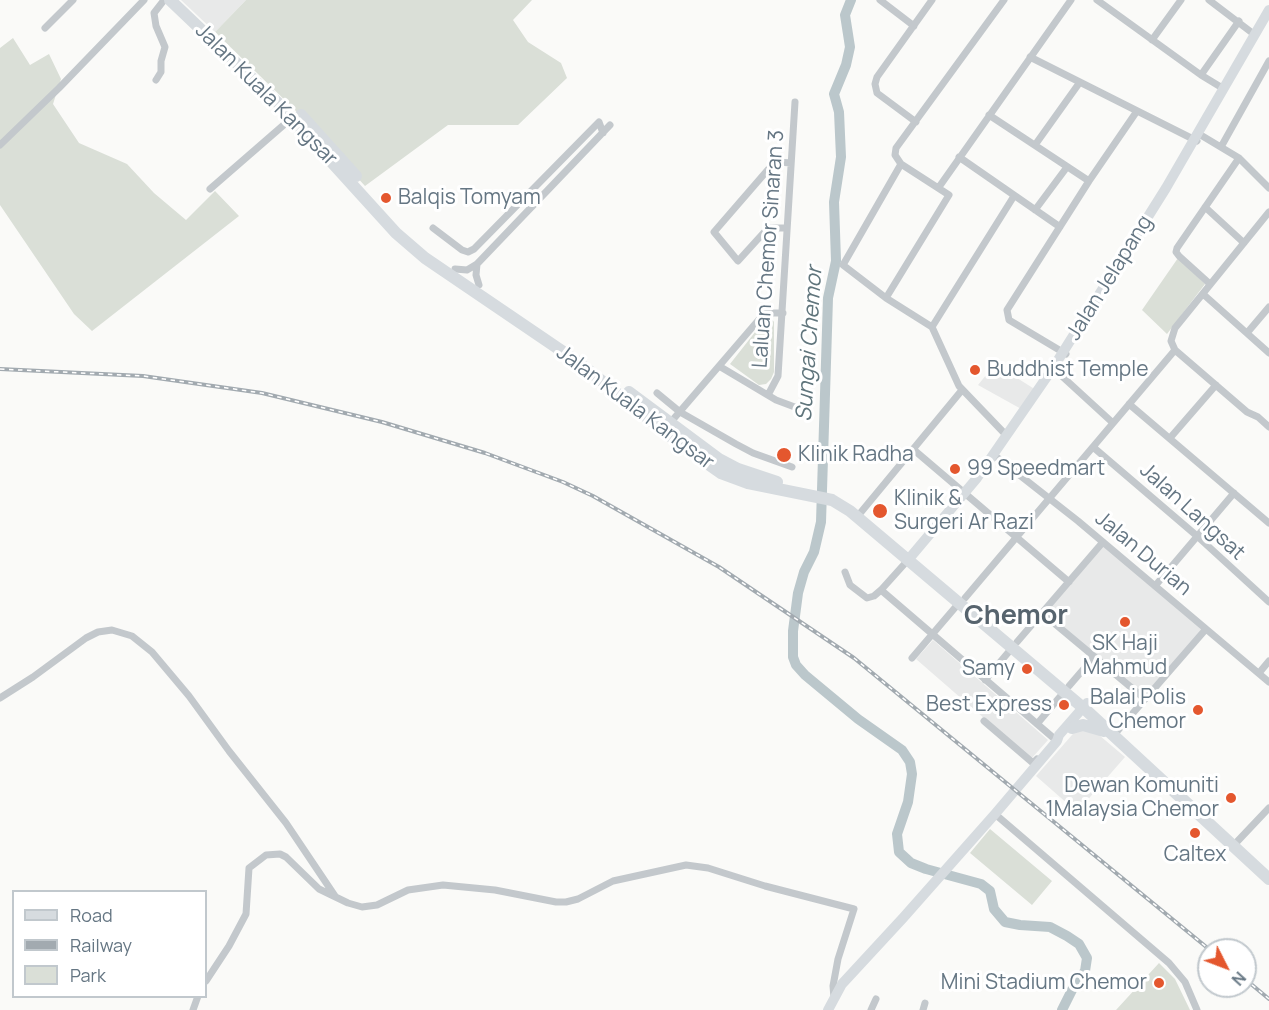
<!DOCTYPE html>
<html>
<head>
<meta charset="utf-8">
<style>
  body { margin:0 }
  #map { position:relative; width:1269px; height:1010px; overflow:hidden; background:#fafaf8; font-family:Manrope,sans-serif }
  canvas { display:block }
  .legend { position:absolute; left:12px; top:890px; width:195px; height:108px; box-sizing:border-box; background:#fff; border:2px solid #c1c8cd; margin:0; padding:8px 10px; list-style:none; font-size:18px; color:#657683 }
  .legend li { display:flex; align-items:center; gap:12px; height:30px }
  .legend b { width:30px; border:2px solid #c1c8cd }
  .north { position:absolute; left:1197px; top:938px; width:60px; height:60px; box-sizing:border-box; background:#fff; border:2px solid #c1c8cd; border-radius:50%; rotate:132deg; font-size:16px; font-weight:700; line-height:24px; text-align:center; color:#657683 }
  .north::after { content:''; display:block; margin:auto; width:21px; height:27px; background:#e4572e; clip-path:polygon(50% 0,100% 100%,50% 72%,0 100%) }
</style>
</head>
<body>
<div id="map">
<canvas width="1269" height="1010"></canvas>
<ul class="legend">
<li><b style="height:8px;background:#d6dbdf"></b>Road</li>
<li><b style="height:8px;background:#a2aab0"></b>Railway</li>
<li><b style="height:16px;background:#dadfd7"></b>Park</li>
</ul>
<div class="north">N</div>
</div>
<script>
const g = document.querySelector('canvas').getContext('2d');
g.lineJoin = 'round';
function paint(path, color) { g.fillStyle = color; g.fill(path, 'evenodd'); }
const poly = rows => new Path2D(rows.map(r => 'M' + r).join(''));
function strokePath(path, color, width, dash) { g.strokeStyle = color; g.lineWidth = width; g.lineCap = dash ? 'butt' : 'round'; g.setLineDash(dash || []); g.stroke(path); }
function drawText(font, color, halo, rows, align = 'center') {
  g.font = font + ' Manrope,sans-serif'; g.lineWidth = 6; g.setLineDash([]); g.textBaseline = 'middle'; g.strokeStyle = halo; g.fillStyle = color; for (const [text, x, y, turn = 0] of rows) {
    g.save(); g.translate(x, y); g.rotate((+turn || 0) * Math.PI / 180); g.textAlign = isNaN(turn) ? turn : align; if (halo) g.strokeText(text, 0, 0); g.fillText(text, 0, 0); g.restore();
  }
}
paint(poly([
  [181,0,246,0,215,32],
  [995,364,1036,390,1023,410,978,385],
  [1103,542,1207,632,1146,703,1042,613],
  [933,640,1048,740,1031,759,916,659],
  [1079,727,1099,735,1125,757,1077,812,1036,776]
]), '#e8e9e9');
paint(poly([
  [246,0,532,0,513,20,528,42,561,63,567,78,518,125,448,125,365,186,298,113,215,32],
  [13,38,30,65,49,54,61,79,53,104,79,143,127,164,154,193,186,220,215,191,239,216,92,331,74,314,0,205,0,48],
  [1178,258,1205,284,1167,334,1142,310],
  [768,319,772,319,774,322,774,372,771,379,766,384,759,385,730,364,763,322],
  [990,829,1052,881,1032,905,970,853],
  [1159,963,1175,979,1190,1010,1116,1010]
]), '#dadfd7');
strokePath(poly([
  [851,0,845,15,850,47,846,65,834,94,839,112,841,157,834,202,836,261,828,298,821,522,814,552,804,572,798,593,793,631,793,657,796,665,805,675,858,719,902,750,910,762,912,774,908,802,897,834,899,852,911,863,926,869,981,884,990,891,994,909,1005,922,1020,925,1050,927,1067,936,1079,944,1087,958,1085,971,1073,988,1062,1010]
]), '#bbc7cb', 10);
strokePath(poly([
  [880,0,914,26],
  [1097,0,1201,75,1224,89],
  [1209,0,1255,35],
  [45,28,73,0],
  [1152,40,1181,0],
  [1030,57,1197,141],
  [1201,75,1239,21],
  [156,80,161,72,161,61,165,47,156,26,154,13,164,0],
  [989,115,1089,181],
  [916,122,877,93,875,84,877,77,932,0],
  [1199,134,1239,158,1269,188],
  [0,145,59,88,144,0],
  [1035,145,1080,82],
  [1221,147,1269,61],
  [959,157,1060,227],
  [901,164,843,265,886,298,932,327,959,386,1007,436],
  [939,187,1071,0],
  [210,189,294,116],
  [1205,207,1244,243],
  [1035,210,1067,167],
  [1269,212,1175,328,1171,341,1175,350,1247,412,1258,417,1269,427],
  [433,228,462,250,468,252,474,249,599,122,603,133],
  [787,228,768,228,738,261,714,232,772,165,778,162,791,163],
  [477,264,476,275,479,285],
  [455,269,467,270,477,264,610,125],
  [1210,284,1179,256,1176,252,1177,248,1239,158],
  [1203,294,1269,353],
  [886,298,949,195,901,164,895,155,896,148,1004,0],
  [932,327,1014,196],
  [1247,333,1269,307],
  [1066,354,1009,320,1007,310,1089,181,1137,111],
  [719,366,776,400,800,409],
  [1053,368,1113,423],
  [657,393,680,412,736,444,753,453,792,467],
  [768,395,778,376,795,102],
  [1129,404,1269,523],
  [670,423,762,316,766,313,783,313],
  [1170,438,1216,385],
  [1093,447,1197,536,1269,602],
  [914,450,1069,582],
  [994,455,1078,521,1269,682],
  [857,517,962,390],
  [845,572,850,585,867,598,874,596,881,590,908,560],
  [1155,586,1234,493],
  [881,590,1057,741],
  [965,598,1175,350],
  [1042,613,1145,699],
  [1017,642,1103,542],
  [912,658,959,603],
  [1259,673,1269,661],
  [985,680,1012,648],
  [1069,686,1094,657],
  [0,698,33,677,86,638,98,632,112,630,132,636,152,652,189,696,229,751,286,823,335,896],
  [984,721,1033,763,1037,759],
  [1037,724,1064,692],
  [1113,736,1206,629],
  [995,814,1169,963,1185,982,1197,1010],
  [1233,846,1269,808],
  [206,981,229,946,246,914,249,868,266,855,280,854,286,857,319,889,348,903,362,907,377,905,408,890,443,885,495,890,556,902,566,902,578,899,613,881,686,865,708,868,765,886,854,909,838,959,833,986,834,998],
  [193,1010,198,996],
  [871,1010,876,999],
  [923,1010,925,1003]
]), '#c3c8cc', 7);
strokePath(poly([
  [908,560,977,478,1053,368,1166,188,1269,10],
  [828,1010,842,984,903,918,995,814,1057,741,1059,735,1087,703]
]), '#d6dbdf', 10);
strokePath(poly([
  [170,0,278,103,396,233,425,258,578,362,684,447,721,473,748,483,832,500,850,511,1087,711,1269,879],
  [301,115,356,176],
  [629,392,719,459,738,469,777,482],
  [1072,728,1083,725,1104,731]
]), '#d6dbdf', 12);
const rail = poly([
  [0,369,143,376,262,393,382,422,485,453,563,482,593,496,719,567,854,658,1210,950],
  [1245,979,1269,999]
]);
strokePath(rail, '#a2aab0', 4);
strokePath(rail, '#fff', 1.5, [4.5]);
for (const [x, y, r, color] of [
  [386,198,6,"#e4572e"],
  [975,370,6,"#e4572e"],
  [784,455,8,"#e4572e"],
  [955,469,6,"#e4572e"],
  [880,511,8,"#e4572e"],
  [1125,622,6,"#e4572e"],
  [1027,669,6,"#e4572e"],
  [1064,705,6,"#e4572e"],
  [1198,710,6,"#e4572e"],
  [1231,798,6,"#e4572e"],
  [1195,833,6,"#e4572e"],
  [1159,983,6,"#e4572e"]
]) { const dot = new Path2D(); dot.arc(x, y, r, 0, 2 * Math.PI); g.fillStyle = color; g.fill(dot); strokePath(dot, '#fff', 2); }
drawText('21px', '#657683', '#fff', [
  ["Jalan Kuala Kangsar",266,95,45],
  ["Laluan Chemor Sinaran 3",769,249,-86],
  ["Jalan Jelapang",1110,278,-58],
  ["Jalan Kuala Kangsar",635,408,37],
  ["Jalan Langsat",1192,512,42],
  ["Jalan Durian",1143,554,40]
]);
drawText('21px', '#657683', '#fff', [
  ["Balqis Tomyam",398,198],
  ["Buddhist Temple",987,370],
  ["Klinik Radha",798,455],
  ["99 Speedmart",967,469],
  ["Klinik &",894,499],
  ["Surgeri Ar Razi",894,523],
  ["SK Haji",1125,644,"center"],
  ["Mahmud",1125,668,"center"],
  ["Samy",1015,669,"right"],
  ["Balai Polis",1186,698,"right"],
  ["Chemor",1186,722,"right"],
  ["Best Express",1052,705,"right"],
  ["Dewan Komuniti",1219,786,"right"],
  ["1Malaysia Chemor",1219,810,"right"],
  ["Caltex",1195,855,"center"],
  ["Mini Stadium Chemor",1147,983,"right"]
], 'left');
drawText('italic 22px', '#60757c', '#fff', [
  ["Sungai Chemor",810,344,-86]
]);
drawText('bold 27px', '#57646e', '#fff', [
  ["Chemor",1016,616]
]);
</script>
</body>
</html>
